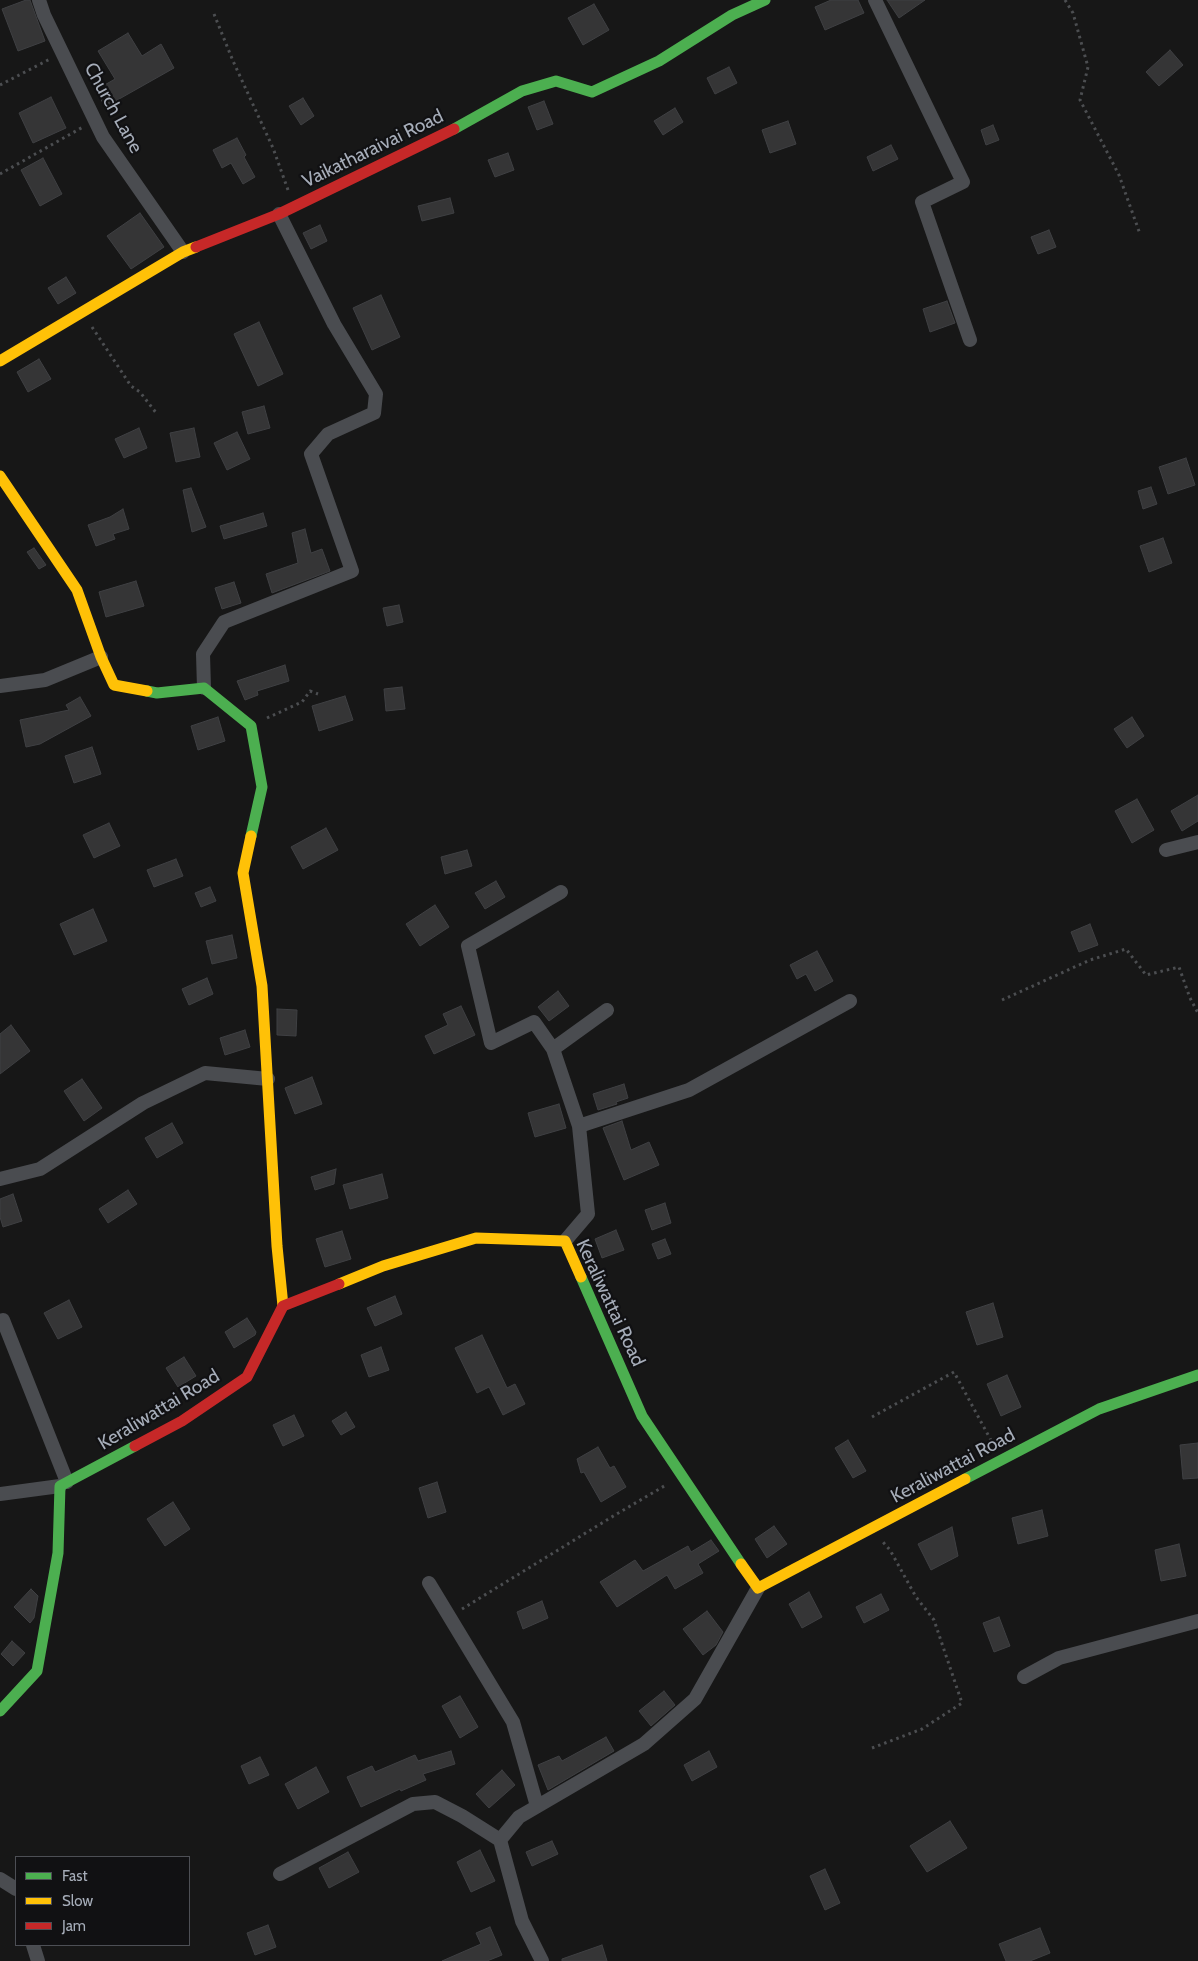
<!DOCTYPE html>
<html>
<head>
<meta charset="utf-8">
<style>
  body { margin:0 }
  #map { position:relative; width:1198px; height:1961px; overflow:hidden; background:#171717; font-family:Cabin,sans-serif }
  canvas { display:block }
  .legend { position:absolute; left:15px; top:1856px; width:175px; height:90px; box-sizing:border-box; background:#111113; border:1px solid #4d4f55; margin:0; padding:6px 9px; list-style:none; font-size:15px; color:#a6adb9 }
  .legend li { display:flex; align-items:center; gap:10px; height:25px }
  .legend b { width:25px; border:1px solid #4d4f55 }
</style>
</head>
<body>
<div id="map">
<canvas width="1198" height="1961"></canvas>
<ul class="legend">
<li><b style="height:6px;background:#4caf50"></b>Fast</li>
<li><b style="height:6px;background:#ffc107"></b>Slow</li>
<li><b style="height:6px;background:#c62828"></b>Jam</li>
</ul>
</div>
<script>
const g = document.querySelector('canvas').getContext('2d');
g.lineJoin = 'round';
function paint(path, color) { g.fillStyle = color; g.fill(path, 'evenodd'); }
const poly = rows => new Path2D(rows.map(r => 'M' + r).join(''));
function strokePath(path, color, width, dash) { g.strokeStyle = color; g.lineWidth = width; g.lineCap = dash ? 'butt' : 'round'; g.setLineDash(dash || []); g.stroke(path); }
function drawText(font, color, halo, rows, align = 'center') {
  g.font = font + ' Cabin,sans-serif'; g.lineWidth = 4.5; g.setLineDash([]); g.textBaseline = 'middle'; g.strokeStyle = halo; g.fillStyle = color; for (const [text, x, y, turn = 0] of rows) {
    g.save(); g.translate(x, y); g.rotate((+turn || 0) * Math.PI / 180); g.textAlign = isNaN(turn) ? turn : align; if (halo) g.strokeText(text, 0, 0); g.fillText(text, 0, 0); g.restore();
  }
}
const building = poly([
  [26,0,30,0,45,41,18,51,2,9,26,0],
  [831,0,858,0,864,13,825,30,815,7,831,0],
  [887,0,925,0,899,18,887,0],
  [594,4,609,30,583,45,568,18,594,4],
  [128,33,142,56,161,44,174,68,105,107,96,90,115,79,98,51,128,33],
  [1170,50,1183,65,1159,86,1146,72,1170,50],
  [729,67,737,83,715,94,707,78,729,67],
  [51,97,66,128,33,143,19,113,51,97],
  [303,98,314,116,301,125,289,106,303,98],
  [544,101,553,124,537,130,528,107,544,101],
  [675,108,683,122,663,135,654,121,675,108],
  [788,121,796,144,770,153,762,130,788,121],
  [993,125,999,140,986,145,981,130,993,125],
  [237,138,246,155,244,157,255,177,243,184,231,163,222,168,213,150,237,138],
  [891,145,898,159,873,171,867,157,891,145],
  [508,153,514,170,495,177,488,160,508,153],
  [43,158,62,194,40,206,21,170,43,158],
  [450,198,454,213,422,221,418,206,450,198],
  [140,213,164,247,131,269,107,236,140,213],
  [320,225,327,241,311,249,303,233,320,225],
  [1049,230,1056,247,1038,254,1031,237,1049,230],
  [66,277,76,293,58,304,48,288,66,277],
  [381,295,400,337,372,350,353,308,381,295],
  [947,301,955,323,930,332,923,309,947,301],
  [259,322,283,374,258,386,234,334,259,322],
  [39,359,51,379,28,392,17,372,39,359],
  [264,406,270,428,248,434,242,412,264,406],
  [139,428,147,448,124,458,115,439,139,428],
  [194,428,200,457,176,462,170,433,194,428],
  [237,432,250,459,227,470,214,443,237,432],
  [1186,458,1195,485,1168,494,1159,467,1186,458],
  [1151,487,1157,504,1143,509,1138,491,1151,487],
  [191,488,206,527,192,532,183,490,191,488],
  [123,509,129,529,113,534,115,539,96,546,88,525,110,517,123,509],
  [263,513,267,526,224,539,220,526,263,513],
  [305,529,311,553,322,549,330,571,272,593,266,574,298,563,292,533,305,529],
  [1163,538,1172,563,1149,572,1140,546,1163,538],
  [34,548,46,565,39,569,27,552,34,548],
  [136,581,144,606,106,617,99,592,136,581],
  [234,582,241,603,222,609,215,588,234,582],
  [399,605,403,622,387,626,383,608,399,605],
  [285,665,289,681,257,691,258,695,245,700,237,681,285,665],
  [402,687,405,709,386,711,384,689,402,687],
  [345,696,353,720,319,731,312,706,345,696],
  [80,697,91,716,40,744,26,747,20,720,69,710,66,705,80,697],
  [218,717,225,741,198,750,191,726,218,717],
  [1132,717,1144,736,1127,748,1114,729,1132,717],
  [92,747,101,774,74,783,65,756,92,747],
  [1198,795,1198,821,1182,831,1171,811,1198,795],
  [1137,799,1154,830,1132,843,1115,811,1137,799],
  [109,823,120,846,94,858,83,835,109,823],
  [326,828,338,850,303,869,291,847,326,828],
  [467,850,472,866,445,874,441,857,467,850],
  [176,859,183,876,154,887,147,870,176,859],
  [496,881,505,897,485,909,475,893,496,881],
  [210,887,216,901,201,907,195,893,210,887],
  [435,905,449,927,420,946,406,924,435,905],
  [93,909,107,941,74,955,60,924,93,909],
  [1090,924,1098,945,1079,952,1071,932,1090,924],
  [232,935,237,958,212,964,206,941,232,935],
  [817,951,833,981,815,991,806,974,797,979,790,965,817,951],
  [207,978,213,994,189,1005,182,989,207,978],
  [558,991,569,1006,549,1021,538,1007,558,991],
  [461,1006,475,1035,434,1054,425,1036,448,1025,443,1014,461,1006],
  [277,1009,297,1010,296,1036,277,1035,277,1009],
  [11,1025,30,1051,0,1074,0,1034,11,1025],
  [245,1030,250,1047,225,1055,220,1038,245,1030],
  [312,1077,322,1104,295,1114,285,1088,312,1077],
  [82,1079,102,1108,84,1121,64,1091,82,1079],
  [624,1084,628,1098,616,1102,617,1104,598,1110,593,1094,624,1084],
  [559,1104,566,1128,535,1137,528,1113,559,1104],
  [622,1121,631,1150,649,1142,659,1165,624,1180,603,1128,622,1121],
  [172,1123,183,1143,157,1158,145,1138,172,1123],
  [336,1169,334,1184,315,1190,311,1177,336,1169],
  [382,1174,388,1198,350,1209,343,1185,382,1174],
  [128,1190,137,1204,108,1223,99,1209,128,1190],
  [13,1194,22,1221,3,1227,0,1217,0,1199,13,1194],
  [665,1203,671,1223,652,1230,645,1210,665,1203],
  [616,1230,624,1250,602,1258,595,1239,616,1230],
  [342,1231,351,1259,325,1267,316,1239,342,1231],
  [665,1239,671,1254,658,1259,652,1244,665,1239],
  [395,1296,402,1314,375,1326,367,1308,395,1296],
  [69,1300,82,1327,58,1339,44,1313,69,1300],
  [993,1303,1003,1337,977,1345,966,1312,993,1303],
  [247,1318,256,1332,255,1335,234,1348,225,1332,247,1318],
  [482,1335,507,1388,515,1384,525,1404,503,1415,489,1387,477,1393,455,1348,482,1335],
  [381,1347,389,1370,369,1377,361,1355,381,1347],
  [184,1357,196,1376,178,1387,166,1368,184,1357],
  [1007,1375,1021,1407,1001,1416,987,1384,1007,1375],
  [346,1412,355,1427,341,1435,332,1421,346,1412],
  [294,1415,304,1436,283,1446,273,1425,294,1415],
  [848,1440,866,1471,853,1478,835,1448,848,1440],
  [1198,1443,1198,1478,1183,1479,1180,1445,1198,1443],
  [598,1447,610,1468,614,1466,626,1487,601,1502,584,1472,581,1473,577,1459,598,1447],
  [437,1482,446,1512,428,1518,419,1488,437,1482],
  [173,1502,190,1529,165,1546,147,1519,173,1502],
  [1042,1510,1048,1536,1018,1544,1012,1518,1042,1510],
  [774,1526,787,1544,767,1558,755,1539,774,1526],
  [952,1527,958,1556,931,1570,918,1544,952,1527],
  [711,1540,719,1551,698,1564,703,1573,675,1589,667,1575,617,1607,600,1582,635,1560,643,1571,688,1546,691,1552,711,1540],
  [1179,1544,1186,1576,1161,1581,1155,1550,1179,1544],
  [31,1589,38,1596,34,1618,30,1623,14,1607,31,1589],
  [809,1592,822,1617,802,1628,789,1604,809,1592],
  [881,1594,889,1610,864,1623,856,1607,881,1594],
  [542,1601,548,1618,523,1629,517,1612,542,1601],
  [707,1611,723,1632,716,1645,703,1655,683,1629,707,1611],
  [999,1617,1010,1646,994,1652,983,1623,999,1617],
  [12,1641,25,1653,13,1666,1,1654,12,1641],
  [664,1691,675,1705,651,1726,639,1711,664,1691],
  [460,1696,478,1727,460,1738,442,1706,460,1696],
  [606,1737,614,1751,548,1790,538,1765,559,1756,562,1761,606,1737],
  [451,1751,455,1764,423,1774,426,1780,401,1791,400,1789,361,1807,347,1777,372,1766,375,1772,415,1755,418,1761,451,1751],
  [709,1751,717,1767,692,1781,684,1765,709,1751],
  [260,1757,269,1775,249,1784,241,1766,260,1757],
  [316,1767,329,1792,298,1809,285,1784,316,1767],
  [502,1770,515,1785,489,1808,476,1794,502,1770],
  [950,1821,967,1848,927,1872,910,1846,950,1821],
  [552,1841,558,1854,532,1866,526,1852,552,1841],
  [480,1850,495,1881,471,1892,457,1862,480,1850],
  [348,1852,359,1872,329,1888,319,1868,348,1852],
  [825,1869,840,1903,825,1910,810,1876,825,1869],
  [268,1925,276,1947,255,1955,247,1933,268,1925],
  [490,1927,502,1955,487,1961,442,1961,481,1944,476,1933,490,1927],
  [1040,1928,1050,1953,1030,1961,1006,1961,999,1944,1040,1928],
  [602,1945,607,1961,562,1961,562,1959,602,1945]
]);
paint(building, '#353536');
strokePath(building, '#3f4043', 1);
strokePath(poly([
  [1065,0,1073,13,1088,67,1080,100,1119,175,1140,234],
  [214,14,233,61,273,148,288,190],
  [0,85,50,59],
  [0,174,83,127],
  [92,327,131,386,140,392,157,414],
  [267,718,302,702,310,691,318,694],
  [1002,1000,1090,960,1126,949,1146,975,1179,967,1190,998,1198,1013],
  [872,1417,954,1372,993,1444],
  [462,1609,615,1515,666,1485],
  [872,1748,922,1729,962,1703,934,1620,916,1597,890,1550,883,1542]
]), '#4c4e51', 3, [2.5, 4]);
strokePath(poly([
  [39,0,44,15,103,137,183,252],
  [875,0,963,182,922,202,970,340],
  [0,686,45,680,101,657],
  [204,688,203,654,224,622,352,571,311,454,328,434,374,413,376,394,334,324,279,214],
  [1166,850,1198,842],
  [561,892,468,946,491,1043,534,1022,553,1049,579,1126,588,1214,565,1241],
  [553,1049,607,1010],
  [579,1126,689,1090,850,1001],
  [0,1179,40,1169,143,1103,205,1073,268,1079],
  [3,1320,67,1482],
  [0,1494,60,1486],
  [429,1583,513,1722,537,1806],
  [1024,1677,1059,1658,1198,1621],
  [280,1874,413,1804,435,1802,462,1816,500,1840],
  [0,1879,16,1889],
  [33,1945,38,1961],
  [542,1961,522,1921,500,1840,519,1817,644,1744,695,1699,758,1588]
]), '#4a4c50', 14);
strokePath(poly([
  [454,129,522,91,556,81,592,92,659,61,732,15,765,0],
  [147,691,157,693,204,688,251,726,262,787,251,836],
  [581,1277,642,1416,741,1564],
  [965,1479,1099,1409,1198,1375],
  [0,1711,37,1671,58,1553,60,1486,135,1446]
]), '#4caf50', 11);
strokePath(poly([
  [0,361,183,252,196,247],
  [0,476,77,590,101,657,114,685,147,691],
  [251,836,243,873,262,986,277,1246,283,1306],
  [339,1284,383,1266,476,1238,565,1241,581,1277],
  [741,1564,758,1588,965,1479]
]), '#ffc107', 11);
strokePath(poly([
  [196,247,279,214,454,129],
  [135,1446,182,1421,247,1377,283,1306,339,1284]
]), '#c62828', 11);
drawText('19px', '#a6adb9', '#111113', [
  ["Church Lane",113,108,61],
  ["Vaikatharaivai Road",373,149,-26],
  ["Keraliwattai Road",610,1303,65],
  ["Keraliwattai Road",159,1410,-31],
  ["Keraliwattai Road",953,1466,-28]
]);
</script>
</body>
</html>
